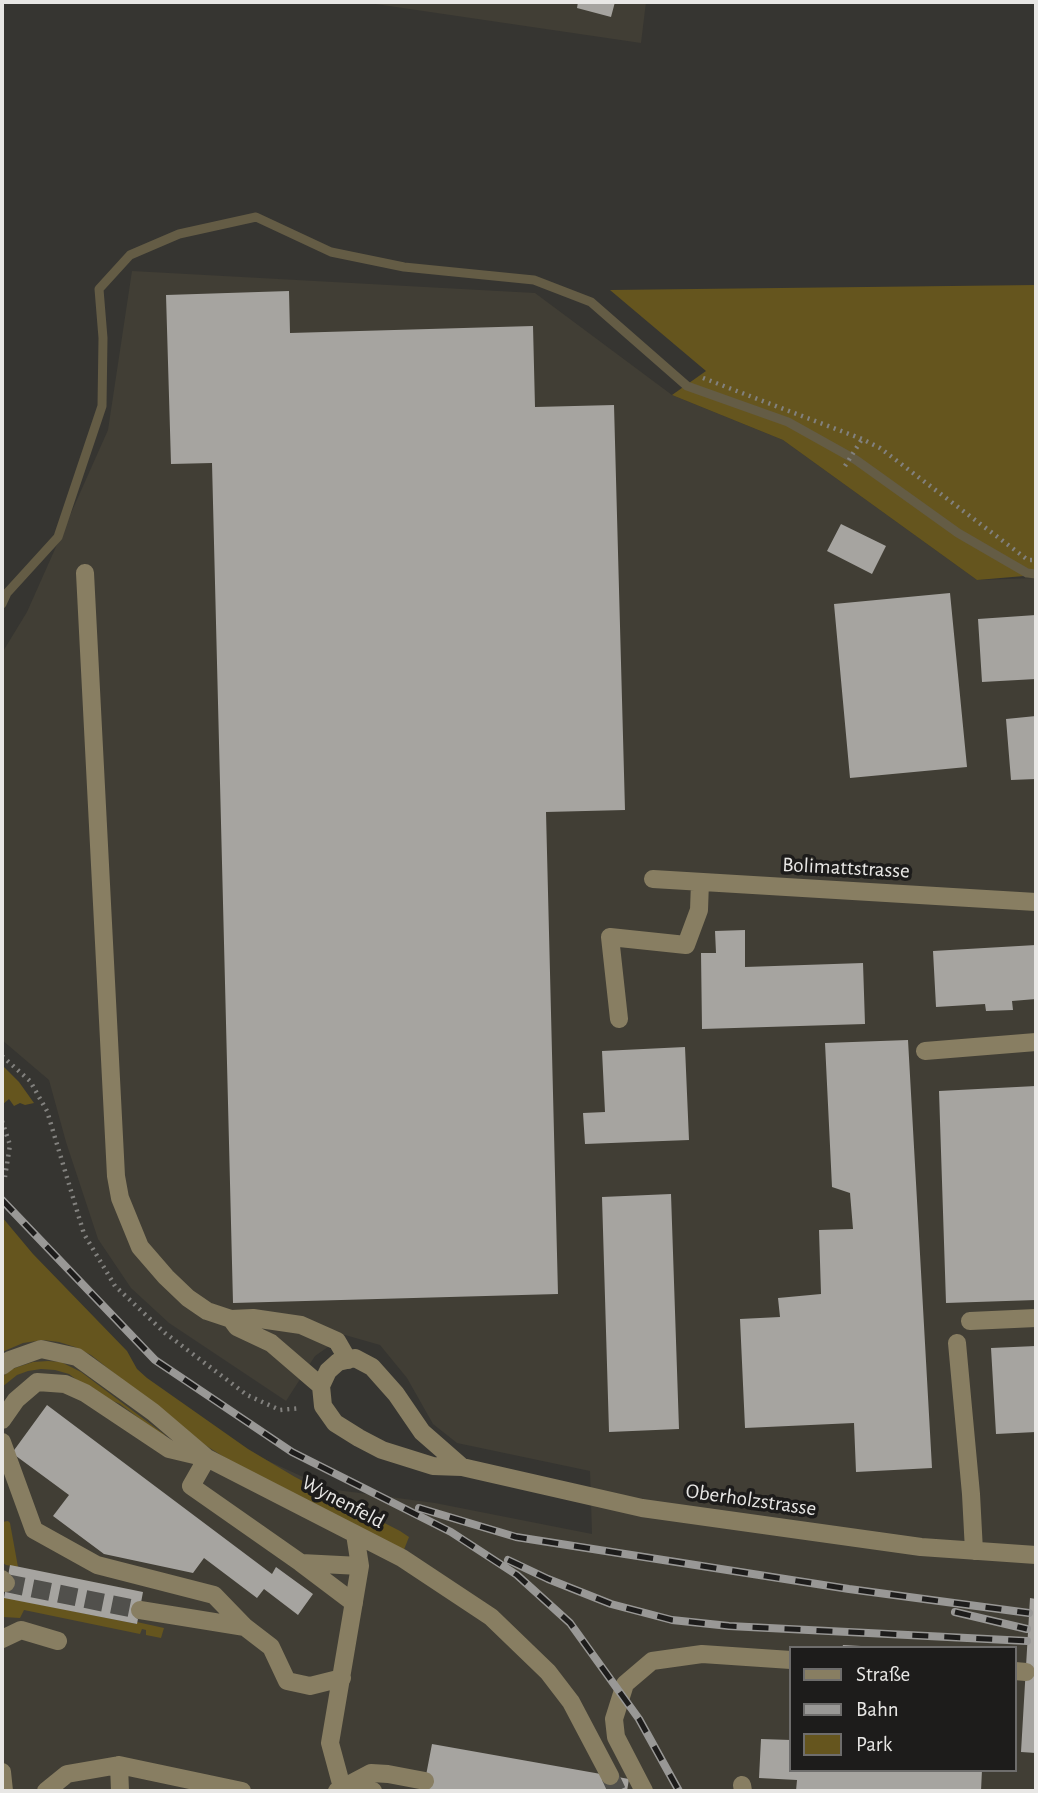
<!DOCTYPE html>
<html>
<head>
<meta charset="utf-8">
<style>
  body { margin:0 }
  #map { position:relative; width:1038px; height:1793px; overflow:hidden; background:#363531; font-family:"Alegreya Sans",sans-serif }
  canvas { display:block }
  .frame { position:absolute; inset:0; border:4px solid #e8e7e5; pointer-events:none }
  .legend { position:absolute; left:789px; top:1646px; width:228px; height:126px; box-sizing:border-box; background:#1d1c1b; border:2px solid #6e6d6c; margin:0; padding:9px 12px; list-style:none; font-size:21px; color:#e8e7e5 }
  .legend li { display:flex; align-items:center; gap:14px; height:35px }
  .legend b { width:35px; border:2px solid #6e6d6c }
</style>
</head>
<body>
<div id="map">
<canvas width="1038" height="1793"></canvas>
<div class="frame"></div>
<ul class="legend">
<li><b style="height:9px;background:#887e62"></b>Straße</li>
<li><b style="height:9px;background:#999896"></b>Bahn</li>
<li><b style="height:19px;background:#65551e"></b>Park</li>
</ul>
</div>
<script>
const g = document.querySelector('canvas').getContext('2d');
g.lineJoin = 'round';
function paint(path, color) { g.fillStyle = color; g.fill(path, 'evenodd'); }
const poly = rows => new Path2D(rows.map(r => 'M' + r).join(''));
function strokePath(path, color, width, dash) { g.strokeStyle = color; g.lineWidth = width; g.lineCap = dash ? 'butt' : 'round'; g.setLineDash(dash || []); g.stroke(path); }
function drawText(font, color, halo, rows, align = 'center') {
  g.font = font + ' "Alegreya Sans",sans-serif'; g.lineWidth = 7; g.setLineDash([]); g.textBaseline = 'middle'; g.strokeStyle = halo; g.fillStyle = color; for (const [text, x, y, turn = 0] of rows) {
    g.save(); g.translate(x, y); g.rotate((+turn || 0) * Math.PI / 180); g.textAlign = isNaN(turn) ? turn : align; if (halo) g.strokeText(text, 0, 0); g.fillText(text, 0, 0); g.restore();
  }
}
paint(poly([
  [362,2,646,2,641,43],
  [132,271,535,293,672,395,783,440,977,580,1036,578,1036,1791,2,1791,2,1237,154,1386,249,1452,329,1489,435,1503,592,1534,590,1471,457,1443,433,1424,407,1378,380,1345,345,1335,315,1356,286,1401,169,1323,131,1288,98,1239,66,1142,49,1080,2,1040,2,653,27,612,108,430],
  [791,1648,1015,1648,1015,1770,791,1770]
]), '#413e35');
paint(poly([
  [1036,285,1036,575,977,580,783,440,672,395,706,371,610,290],
  [2,1065,19,1082,34,1103,25,1105,20,1103,14,1106,9,1099,2,1105],
  [2,1217,33,1254,127,1351,137,1369,147,1378,248,1449,295,1477,400,1531,409,1537,403,1552,246,1471,205,1445,91,1355,75,1347,59,1342,43,1340,23,1343,2,1352],
  [48,1361,61,1362,81,1372,165,1435,164,1437,120,1404,94,1393,69,1374,55,1370,41,1369,28,1371,17,1375,2,1387,2,1377,12,1369,33,1362],
  [8,1521,10,1523,18,1567,6,1565,2,1562,2,1522],
  [2,1597,137,1624,137,1622,164,1628,161,1638,146,1635,146,1630,142,1629,140,1634,24,1610,20,1618,3,1617]
]), '#65551e');
strokePath(poly([
  [2,604,7,593,58,537,102,406,103,338,99,289,130,255,179,234,256,217,331,252,404,267,534,280,591,302,687,386,788,422,856,460,958,533,1027,573,1036,574]
]), '#645c45', 9);
paint(poly([
  [578,2,615,2,611,17,577,8],
  [289,291,290,333,533,326,535,407,614,405,625,810,546,812,558,1294,233,1303,212,463,171,464,166,295],
  [841,524,886,546,872,574,827,551],
  [950,593,967,767,850,778,834,604],
  [1036,615,1036,679,982,682,978,619],
  [1036,716,1036,779,1011,780,1006,719],
  [745,930,745,967,863,963,865,1024,702,1029,701,953,716,953,715,931],
  [1036,945,1036,999,1012,1001,1013,1010,986,1011,985,1004,936,1007,933,951],
  [908,1040,932,1468,856,1472,854,1423,745,1428,740,1319,780,1317,778,1298,821,1294,819,1230,853,1229,850,1193,832,1187,825,1043],
  [685,1047,689,1140,585,1144,583,1113,605,1112,602,1051],
  [1036,1086,1036,1300,946,1303,939,1091],
  [671,1194,679,1429,609,1432,602,1197],
  [1036,1346,1036,1432,996,1434,991,1348],
  [47,1405,272,1574,276,1567,313,1594,298,1615,264,1589,257,1598,204,1558,193,1573,104,1554,53,1516,69,1495,12,1453],
  [10,1565,143,1592,137,1624,4,1598],
  [1030,1598,1036,1599,1036,1753,1021,1752],
  [843,1645,861,1646,861,1648,842,1648],
  [761,1739,791,1740,791,1770,982,1770,981,1791,796,1791,797,1780,759,1778],
  [432,1744,629,1779,627,1791,423,1791]
]), '#a6a4a0');
strokePath(poly([
  [6,1583,140,1610],
  [610,1776,617,1791]
]), '#51504c', 18, [18, 9]);
strokePath(poly([
  [703,378,862,439,880,448,1028,560,1036,560],
  [845,466,862,439],
  [2,1056,30,1081,47,1111,84,1234,115,1286,165,1333,247,1395,280,1410,301,1408],
  [2,1121,10,1145,5,1177]
]), '#82817e', 4.5, [2, 5]);
strokePath(poly([
  [85,573,116,1176,120,1198,140,1247,166,1277,188,1298,207,1311,231,1319,253,1318,301,1325,337,1341,348,1360],
  [653,879,1036,902],
  [619,1019,610,937,686,945,699,910,700,882],
  [925,1051,1036,1042],
  [231,1319,237,1327,271,1343,321,1386],
  [970,1321,1036,1318],
  [957,1343,971,1494,974,1551],
  [2,1366,10,1360,41,1349,77,1357,153,1412,207,1458,402,1558,491,1617,548,1672,571,1702,610,1776],
  [2,1420,16,1400,37,1382,65,1384,85,1393,169,1449,207,1458,191,1486,301,1563,360,1566],
  [2,1442,34,1530,97,1565,214,1595,245,1627],
  [462,1467,422,1432,396,1394,372,1367,355,1358,338,1362,328,1371,321,1386,323,1406,335,1423,359,1438,382,1450,433,1466,462,1467,642,1508,921,1547,1036,1555],
  [301,1563,354,1603],
  [2,1579,6,1583],
  [140,1610,245,1627,271,1647,287,1681,310,1686,342,1678],
  [2,1639,21,1630,58,1641],
  [1015,1671,1026,1672],
  [119,1765,242,1791],
  [2,1772,4,1791],
  [742,1785,743,1791],
  [342,1788,373,1791],
  [46,1791,67,1774,119,1765,120,1791],
  [337,1791,371,1773,388,1774,425,1781],
  [343,1791,330,1743,360,1566,355,1534],
  [644,1791,616,1737,614,1719,625,1684,652,1661,702,1654,791,1660]
]), '#887e62', 18);
const rail = poly([
  [2,1200,155,1360,292,1452,451,1532,517,1575,570,1623,639,1719,679,1791],
  [419,1508,516,1537,849,1589,1029,1613],
  [508,1560,548,1579,611,1604,672,1620,729,1626,1027,1641],
  [955,1612,1027,1629]
]);
strokePath(rail, '#999896', 8);
strokePath(rail, '#1d1c1b', 5, [16]);
drawText('21px', '#e8e7e5', '#1d1c1b', [
  ["Bolimattstrasse",846,868,3],
  ["Oberholzstrasse",751,1500,8],
  ["Wynenfeld",343,1502,28]
]);
</script>
</body>
</html>
